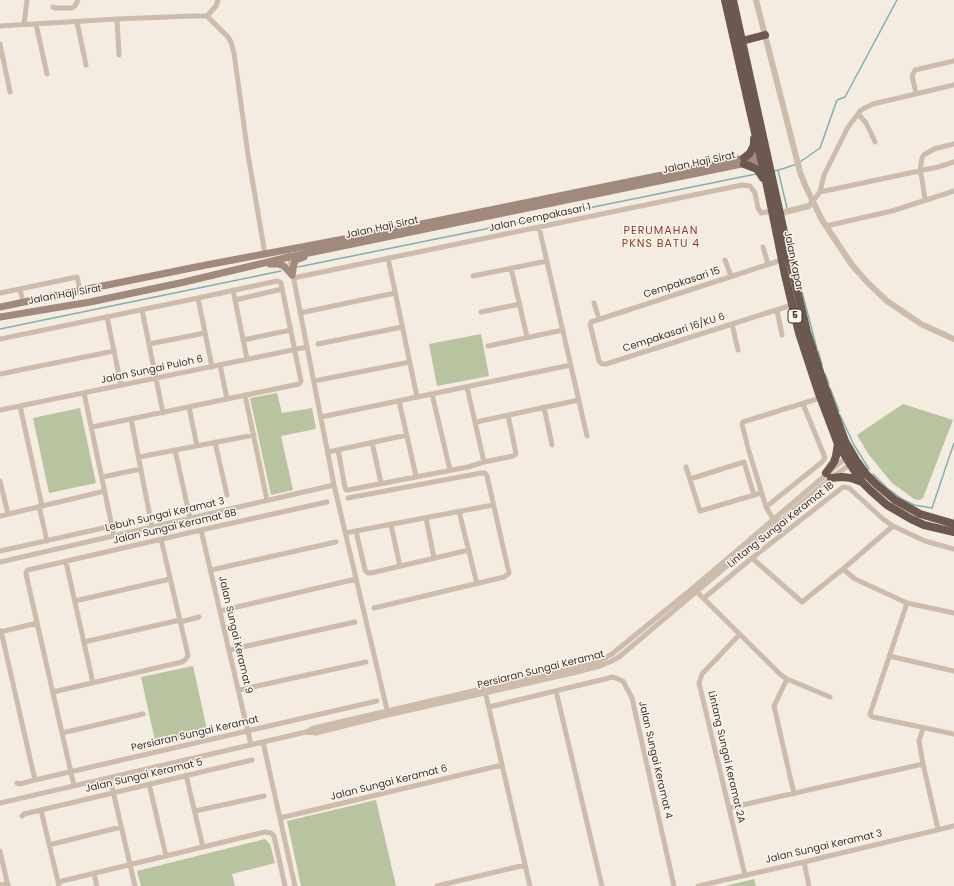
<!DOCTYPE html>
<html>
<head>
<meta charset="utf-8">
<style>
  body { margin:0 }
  canvas { display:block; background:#f4ebe1 }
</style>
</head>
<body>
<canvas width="954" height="886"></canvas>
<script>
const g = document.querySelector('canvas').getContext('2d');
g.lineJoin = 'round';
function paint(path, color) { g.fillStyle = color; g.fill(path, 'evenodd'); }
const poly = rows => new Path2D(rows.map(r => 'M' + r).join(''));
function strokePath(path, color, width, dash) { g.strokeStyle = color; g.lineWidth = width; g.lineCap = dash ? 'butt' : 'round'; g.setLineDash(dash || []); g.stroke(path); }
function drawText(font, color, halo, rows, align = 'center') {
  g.font = font + ' Poppins,sans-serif'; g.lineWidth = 3; g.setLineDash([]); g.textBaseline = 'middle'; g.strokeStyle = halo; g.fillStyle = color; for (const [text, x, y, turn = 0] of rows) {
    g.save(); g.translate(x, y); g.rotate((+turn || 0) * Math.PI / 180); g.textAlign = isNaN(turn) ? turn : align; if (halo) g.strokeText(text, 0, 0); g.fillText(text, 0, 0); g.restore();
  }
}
paint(poly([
  [481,334,489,376,437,386,429,344],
  [277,393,282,413,312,408,316,429,281,436,293,490,271,495,250,398],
  [903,404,953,420,923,498,920,500,914,499,892,483,869,455,857,435],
  [80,408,96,483,49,493,33,418],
  [193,666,208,734,156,745,141,677],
  [376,800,396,886,301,886,287,821],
  [265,839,270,844,275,863,232,874,235,886,141,886,137,871],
  [754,879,756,886,725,886]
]), '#b8c4a0');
strokePath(poly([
  [800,162,820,148,837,100,845,97,897,0],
  [778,170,787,208],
  [774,171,782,169,797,164],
  [298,267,756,174],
  [802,292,817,349],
  [0,329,281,271],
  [818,351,822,365],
  [825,374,829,384],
  [830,388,839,411],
  [840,415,854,445,869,469],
  [873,474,887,488,902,499,914,505,932,508,954,443]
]), '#7fb0b2', 1.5);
strokePath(poly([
  [53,7,55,8,72,8,75,6,78,0],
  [207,16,216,6,218,0],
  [117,19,119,55],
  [77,22,86,65],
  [24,24,27,0],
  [36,24,47,74],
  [0,26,117,19,192,16,207,16,228,37,231,42,234,53,248,155,265,254],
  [0,44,10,92],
  [916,93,912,76,915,70,954,61],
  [858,114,866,123,871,133,875,142],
  [820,192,938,167,954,162],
  [925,200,922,179,920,171,922,158,924,155,934,149,954,144],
  [812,202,820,192,824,175,848,127,861,110,873,104,954,85],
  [826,226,892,211,954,191],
  [539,227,587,436],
  [763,247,768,264],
  [289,255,334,485,388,714],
  [388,258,417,397],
  [725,260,731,276],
  [782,260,591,322,590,324,599,361,602,364,606,364,792,305],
  [511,268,527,337],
  [473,276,547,261],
  [293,278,742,185,750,186,755,193,758,208,761,213,772,211],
  [20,289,23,302],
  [233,290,247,359],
  [0,293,77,277,80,290],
  [198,298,212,367],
  [235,300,282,289],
  [594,303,599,319],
  [142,310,163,413],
  [777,310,782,335],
  [481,312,520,304],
  [300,313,395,293],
  [107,317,121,385],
  [732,324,738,350],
  [0,339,198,298,277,281,280,282,281,283,301,381,299,384,92,427],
  [243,340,291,330],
  [149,344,205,333],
  [318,344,402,327],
  [488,346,563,330],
  [220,365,227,399],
  [0,374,114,351],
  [314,381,410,362],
  [467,387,484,462],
  [84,393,114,536],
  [432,394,450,470],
  [245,395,267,500],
  [399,401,416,476],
  [20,406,42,506],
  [189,407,197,446],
  [544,407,552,445],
  [0,410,307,347],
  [321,417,571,365],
  [131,419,152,527],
  [476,422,579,400],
  [215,442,227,495],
  [372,442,381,483],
  [175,450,190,518],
  [338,450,345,487,346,490,348,490,468,467,484,462,513,456,516,454,508,415],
  [328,452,407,435],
  [139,457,254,435],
  [686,467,700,511,761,493],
  [102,477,141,469],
  [690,479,744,462,754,495],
  [0,481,8,514],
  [348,498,481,473,485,473,487,476,509,573,507,575,504,577,374,608],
  [39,506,47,541],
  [766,507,822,462,825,458,824,455,803,404],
  [459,511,477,584],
  [0,516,105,491],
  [426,518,434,558],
  [775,522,766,507,748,448,742,424,743,422,820,398],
  [391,525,400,566],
  [201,530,251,745],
  [356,531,365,570,368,573,371,573,469,550],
  [345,533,493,505],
  [0,551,112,526],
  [752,558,802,602,843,569,893,526],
  [0,562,334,485],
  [66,562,93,683],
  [843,569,855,579,907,603,954,613],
  [211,570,336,542],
  [695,590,781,675,787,679,830,697],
  [704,598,752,558,843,487,849,488,883,519,893,526,925,541,954,549],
  [75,601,170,579],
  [907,603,870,714,871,716,873,717,954,734],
  [220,611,356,579],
  [180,622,199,617],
  [1,631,35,780],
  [0,632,37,623],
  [740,634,702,674,699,683,745,875],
  [84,642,180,620],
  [229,650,355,622],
  [889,656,954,671],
  [787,679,774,706,794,794],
  [239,690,366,662],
  [485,691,530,886],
  [556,691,602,886],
  [53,692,182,662,186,659,188,655,161,539],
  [489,707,613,677,623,681,632,698,674,886],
  [923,728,919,741,923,764,938,829],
  [306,732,316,733,388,715,577,672,600,666,610,662,619,657,831,478,852,463],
  [62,733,143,714],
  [263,742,295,886],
  [186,775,203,847],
  [110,778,135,886],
  [17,783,19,784,35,780,377,701],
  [149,784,166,856],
  [74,786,26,574,26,572,28,570,201,530,327,502],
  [0,803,306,732,314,728,598,662,612,654,693,588,848,456],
  [729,808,923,764],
  [41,810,59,886],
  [195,811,264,796],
  [22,816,24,814,252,760],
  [280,818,502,765],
  [49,845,121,827],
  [0,851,8,886],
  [804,862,809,886],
  [94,874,97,886],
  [58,882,265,832,271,833,274,836,285,886],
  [0,885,8,884],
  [437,886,525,865],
  [698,886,804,862,954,826]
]), '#cdbbac', 5);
strokePath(poly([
  [756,0,800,172,805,185,822,220,852,265,868,283,887,301,921,324,954,339],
  [781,213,809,206,812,202]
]), '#cdbbac', 6);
strokePath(poly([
  [270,264,278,264,284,266,292,275],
  [292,275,294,264,296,260,304,257],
  [0,307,58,295,206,265,392,230,765,154],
  [0,317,90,302,180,283,289,257,766,159]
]), '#a18a7d', 7);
strokePath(poly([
  [725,0,766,181,785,275,799,333,818,391,838,444,850,464,862,482,871,491,887,505,911,519,924,525,954,532],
  [733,0,793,273,807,332,825,387,845,441,856,460,867,475,877,485,895,500,920,514,954,524],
  [742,41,765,35],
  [744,158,750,153,754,145,754,139],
  [744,164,757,169,763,178],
  [826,473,834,462,836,456,838,444],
  [831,478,842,477,851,478,862,482]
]), '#6c584f', 8);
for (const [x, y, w] of [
  [795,316,14]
]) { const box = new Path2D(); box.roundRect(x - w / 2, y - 7, w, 14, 3); g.fillStyle = '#fbf5ee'; g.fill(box); strokePath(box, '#3b302b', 1); }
drawText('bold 9px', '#3b302b', null, [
  ["5",795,316]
]);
drawText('10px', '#3b302b', '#fbf5ee', [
  ["Jalan Haji Sirat",699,163,-12],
  ["Jalan Cempakasari 1",540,218,-12],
  ["Jalan Haji Sirat",382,228,-12],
  ["Jalan Kapar",793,261,78],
  ["Cempakasari 15",682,283,-18],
  ["Jalan Haji Sirat",65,295,-10],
  ["Cempakasari 16/KU 6",674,333,-18],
  ["Jalan Sungai Puloh 6",152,370,-12],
  ["Lebuh Sungai Keramat 3",165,515,-13],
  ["Lintang Sungai Keramat 1B",781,525,-38],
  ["Jalan Sungai Keramat 8B",175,527,-13],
  ["Jalan Sungai Keramat 9",235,635,77],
  ["Persiaran Sungai Keramat",541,670,-14],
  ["Persiaran Sungai Keramat",195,734,-13],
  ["Lintang Sungai Keramat 2A",726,757,77],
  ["Jalan Sungai Keramat 4",655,760,77],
  ["Jalan Sungai Keramat 5",144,776,-13],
  ["Jalan Sungai Keramat 6",389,783,-14],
  ["Jalan Sungai Keramat 3",824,847,-13]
]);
g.letterSpacing = '1px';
drawText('11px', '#8c3b22', '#fbf5ee', [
  ["PERUMAHAN",661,231],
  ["PKNS BATU 4",661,244]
]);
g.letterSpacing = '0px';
</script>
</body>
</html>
